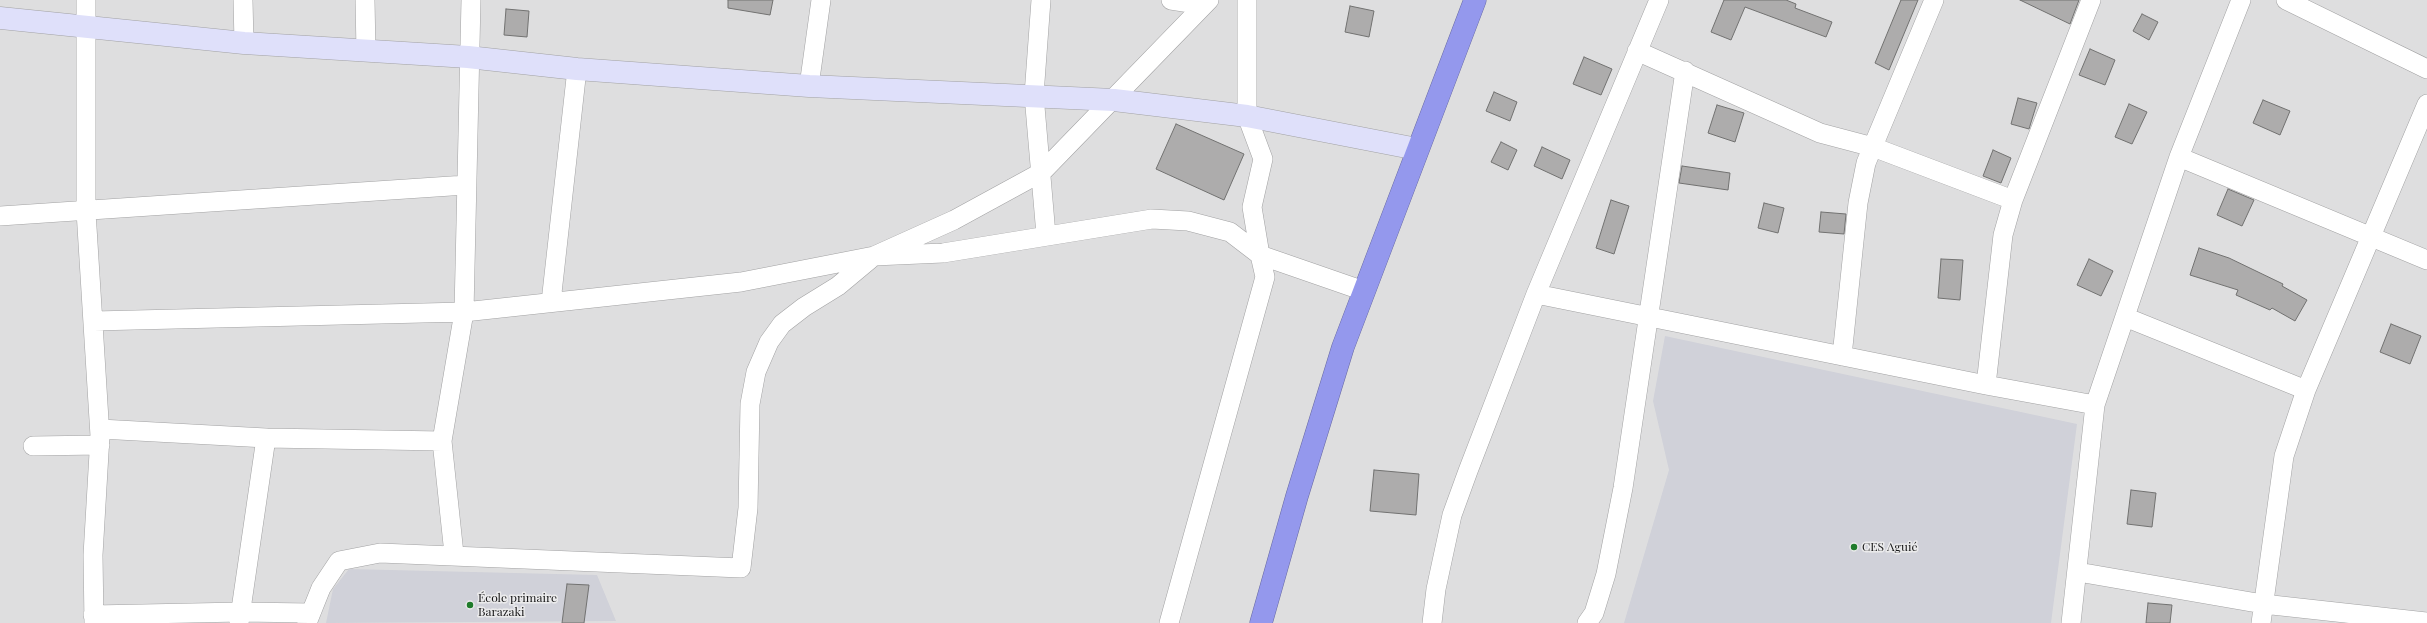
<!DOCTYPE html>
<html>
<head>
<meta charset="utf-8">
<style>
  body { margin:0 }
  canvas { display:block; background:#dededf }
</style>
</head>
<body>
<canvas width="2427" height="623"></canvas>
<script>
const g = document.querySelector('canvas').getContext('2d');
g.lineJoin = 'round';
function paint(path, color) { g.fillStyle = color; g.fill(path, 'evenodd'); }
const poly = rows => new Path2D(rows.map(r => 'M' + r).join(''));
function strokePath(path, color, width, dash) { g.strokeStyle = color; g.lineWidth = width; g.lineCap = dash ? 'butt' : 'round'; g.setLineDash(dash || []); g.stroke(path); }
function drawText(font, color, halo, rows, align = 'center') {
  g.font = font + ' "Playfair Display",serif'; g.lineWidth = 3; g.setLineDash([]); g.textBaseline = 'middle'; g.strokeStyle = halo; g.fillStyle = color; for (const [text, x, y, turn = 0] of rows) {
    g.save(); g.translate(x, y); g.rotate((+turn || 0) * Math.PI / 180); g.textAlign = isNaN(turn) ? turn : align; if (halo) g.strokeText(text, 0, 0); g.fillText(text, 0, 0); g.restore();
  }
}
paint(poly([
  [1665,336,2077,424,2051,623,1624,623,1669,470,1653,401],
  [349,569,597,575,616,621,326,623,333,589]
]), '#d0d1d9');
const building = poly([
  [728,0,773,0,770,15,728,8,728,0],
  [1724,0,1786,0,1796,4,1795,8,1832,22,1826,37,1745,7,1731,40,1711,32,1724,0],
  [1901,0,1918,0,1889,70,1875,63,1901,0],
  [2020,0,2079,0,2070,24,2020,0],
  [1350,6,1374,11,1369,37,1345,32,1350,6],
  [506,9,529,11,527,37,504,35,506,9],
  [2142,14,2158,22,2149,40,2133,31,2142,14],
  [2090,49,2115,60,2105,85,2079,75,2090,49],
  [1584,57,1612,69,1601,95,1573,84,1584,57],
  [1494,92,1517,102,1510,121,1486,111,1494,92],
  [2018,98,2037,103,2029,129,2011,124,2018,98],
  [2263,100,2290,111,2280,135,2253,123,2263,100],
  [2129,104,2147,112,2132,144,2115,137,2129,104],
  [1717,105,1744,113,1735,142,1708,133,1717,105],
  [1176,124,1244,154,1224,200,1156,169,1176,124],
  [1501,142,1517,150,1508,170,1491,162,1501,142],
  [1542,147,1570,160,1562,179,1534,166,1542,147],
  [1993,150,2011,158,2001,183,1983,176,1993,150],
  [1682,166,1730,173,1728,190,1679,183,1682,166],
  [2228,189,2254,200,2242,226,2217,215,2228,189],
  [1611,200,1629,206,1614,254,1596,248,1611,200],
  [1764,203,1784,208,1778,233,1758,228,1764,203],
  [1821,212,1846,214,1844,234,1819,232,1821,212],
  [2199,248,2229,258,2283,284,2282,286,2307,300,2295,321,2272,308,2270,310,2236,295,2238,290,2190,275,2199,248],
  [1941,259,1963,260,1960,300,1938,298,1941,259],
  [2089,259,2113,271,2101,296,2077,285,2089,259],
  [2391,324,2421,336,2410,364,2380,352,2391,324],
  [1374,470,1419,474,1416,515,1370,511,1374,470],
  [2131,490,2156,493,2152,527,2127,524,2131,490],
  [567,584,589,585,584,623,562,623,567,584],
  [2148,603,2172,605,2170,623,2146,623,2148,603]
]);
paint(building, '#adacac');
strokePath(building, '#727271', 1);
const street = poly([
  [86,0,86,211,100,436,93,555,94,623],
  [243,0,244,43],
  [365,0,366,51],
  [1041,0,1034,95,1046,235],
  [1171,0,1203,5],
  [1247,0,1247,116,1263,159,1252,207,1260,255,1364,291],
  [2286,0,2427,69],
  [1637,51,1820,133,1873,147,2013,200],
  [809,86,821,0],
  [2179,157,2427,260],
  [0,216,466,185],
  [1536,294,1986,385,2095,405],
  [551,302,577,69],
  [2125,317,2306,390],
  [94,321,464,312,741,282,874,256,954,220,1042,172,1209,0],
  [1842,356,1858,203,1866,163,1934,0],
  [1986,385,2003,235,2013,200,2091,0],
  [100,429,266,438,442,441],
  [33,446,100,445],
  [454,554,442,441,464,312,471,0],
  [2078,572,2263,604,2427,622],
  [93,615,241,612,310,613],
  [239,623,266,438],
  [307,623,321,588,339,561,380,553,741,568,748,508,750,404,756,372,769,342,782,324,804,307,838,286,874,256,943,253,1152,219,1188,221,1230,232,1260,255,1265,277,1169,623],
  [1432,623,1436,589,1452,515,1468,471,1536,294,1659,0],
  [1587,623,1594,613,1606,574,1623,488,1685,71],
  [2071,623,2095,405,2179,157,2241,0],
  [2261,623,2284,456,2306,390,2427,104]
]);
const secondary = poly([
  [0,18,244,43,468,57,577,69,809,86,1114,100,1247,116,1417,149]
]);
const highway = poly([
  [1261,623,1297,496,1343,347,1475,0]
]);
strokePath(street, '#a2a2a3', 20);
strokePath(secondary, '#a2a2a3', 23);
strokePath(highway, '#686aa2', 23);
strokePath(street, '#fff', 19);
strokePath(secondary, '#dfe0fa', 22);
strokePath(highway, '#9498ed', 22);
for (const [x, y, r, color] of [
  [1854,547,4,"#1f7b2b"],
  [470,605,4,"#1f7b2b"]
]) { const dot = new Path2D(); dot.arc(x, y, r, 0, 2 * Math.PI); g.fillStyle = color; g.fill(dot); strokePath(dot, '#ebebec', 1.5); }
drawText('12px', '#161617', '#ebebec', [
  ["CES Aguié",1862,547],
  ["École primaire",478,598],
  ["Barazaki",478,612]
], 'left');
</script>
</body>
</html>
